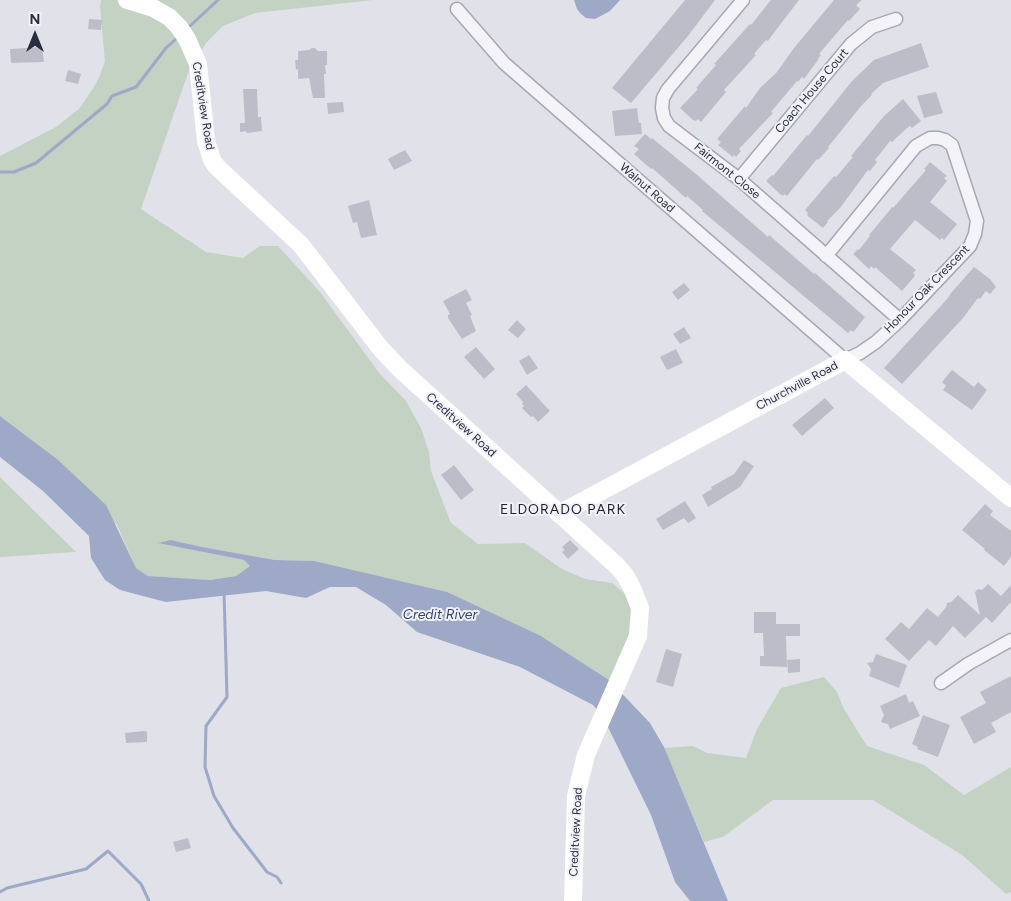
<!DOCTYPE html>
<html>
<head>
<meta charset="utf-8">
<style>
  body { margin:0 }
  #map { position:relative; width:1011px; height:901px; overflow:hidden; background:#e1e2e9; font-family:Figtree,sans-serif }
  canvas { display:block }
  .north { position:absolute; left:10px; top:10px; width:50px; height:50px; -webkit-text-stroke:4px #f1f2f7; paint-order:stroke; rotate:0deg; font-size:14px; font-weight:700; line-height:20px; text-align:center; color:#2a2d40 }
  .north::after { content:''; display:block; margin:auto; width:18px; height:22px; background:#2a2d40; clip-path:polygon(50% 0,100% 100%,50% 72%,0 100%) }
</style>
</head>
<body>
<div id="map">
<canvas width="1011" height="901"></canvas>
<div class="north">N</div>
</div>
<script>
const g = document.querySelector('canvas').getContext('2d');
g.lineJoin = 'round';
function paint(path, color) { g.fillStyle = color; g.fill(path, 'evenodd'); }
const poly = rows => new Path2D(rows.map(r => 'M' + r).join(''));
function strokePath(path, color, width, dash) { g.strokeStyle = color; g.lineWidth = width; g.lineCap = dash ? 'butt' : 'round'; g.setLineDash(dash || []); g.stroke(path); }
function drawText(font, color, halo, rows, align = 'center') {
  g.font = font + ' Figtree,sans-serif'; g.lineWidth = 4; g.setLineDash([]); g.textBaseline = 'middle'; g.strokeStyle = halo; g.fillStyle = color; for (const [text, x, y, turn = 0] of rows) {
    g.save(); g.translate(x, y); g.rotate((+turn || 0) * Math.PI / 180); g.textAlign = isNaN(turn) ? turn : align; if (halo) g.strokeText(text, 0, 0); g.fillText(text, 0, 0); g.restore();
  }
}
paint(poly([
  [101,0,373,0,255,13,223,26,206,43,188,73,141,209,206,252,243,258,260,246,278,246,320,292,380,374,406,401,421,428,429,452,431,471,451,523,478,544,525,543,562,569,585,579,612,583,630,598,638,645,609,680,541,636,314,561,275,560,202,547,171,540,159,543,244,560,250,566,236,576,210,580,148,576,136,568,117,525,57,459,0,416,0,156,56,127,80,108,97,82,105,62,100,6],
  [0,477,76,552,0,557],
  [824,677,837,692,844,709,867,746,924,765,964,795,1011,767,1011,892,1006,894,962,855,873,800,773,800,723,837,704,842,664,748,693,746,707,753,746,758,757,729,781,688]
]), '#c3d2c3');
paint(poly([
  [574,0,620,0,610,11,595,19,586,18,581,14,577,9],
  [0,416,57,459,106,505,136,568,148,576,210,580,236,576,250,566,244,560,158,543,171,540,202,547,275,560,314,561,447,592,541,636,609,680,650,723,664,747,728,901,690,901,675,882,651,815,603,717,593,705,520,667,417,632,386,605,356,587,330,587,306,598,266,591,166,602,120,590,105,580,91,558,89,536,43,491,0,457]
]), '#9ea8c7');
strokePath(poly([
  [190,26,218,0],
  [0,172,14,172,36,163,107,104,112,96,136,87,166,48,176,39],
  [224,591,227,697,206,726,205,767,214,796,233,828,267,872,277,877,281,883],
  [0,892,7,888,86,869,108,851,141,884,149,901]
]), '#9ea8c7', 3);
paint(poly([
  [685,0,715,0,688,36,631,103,612,88],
  [771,0,799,0,773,34,768,41,766,40,754,54,756,55,724,90,726,92,701,122,698,119,696,121,693,120,680,108,698,89,696,88,716,65,714,64,750,24,751,25],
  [834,0,862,0,856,5,860,9,849,21,848,20,819,54,821,55,818,59,818,60,804,79,802,77,798,82,797,81,771,112,773,113,739,149,741,151,736,157,734,155,733,157,718,145,721,142,717,139,745,106,746,108,760,88,777,72,794,48],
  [89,19,102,20,101,30,88,29],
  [921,43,929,67,883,83,871,94,872,95,862,105,828,147,829,148,818,160,817,159,787,196,785,194,783,196,780,194,766,181,772,175,773,176,807,135,808,136,852,81,874,60],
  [42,47,44,62,11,63,10,49],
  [312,48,315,48,318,51,327,51,327,65,325,65,326,74,324,74,325,98,313,98,309,78,298,79,298,69,296,70,295,60,298,60,298,51,309,50],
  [68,70,81,74,78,84,65,81],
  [243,89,257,89,258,117,261,117,262,131,247,133,246,131,240,132,240,123,245,123],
  [936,92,943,113,924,118,917,96],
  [903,99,921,121,912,128,910,126,906,129,892,142,890,141,875,160,877,162,870,171,868,170,840,208,827,221,828,222,823,228,809,217,807,215,808,213,805,210,834,176,836,177,853,157,851,156,884,116],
  [343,102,344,112,328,114,327,103],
  [637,108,639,123,641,123,642,134,615,136,612,111],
  [645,134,651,139,652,138,696,174,768,237,769,235,814,274,815,273,865,317,855,330,853,332,851,330,848,333,702,211,703,210,687,196,686,198,652,168,651,169,634,154,639,149,634,146],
  [405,150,412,161,394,170,388,159],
  [930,162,947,176,944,178,947,181,930,202,957,224,944,240,942,238,940,240,915,220,890,249,916,270,913,273,915,275,914,277,902,291,875,267,874,269,871,266,869,269,853,254,858,249,859,250,870,236,869,235,889,211,892,207,893,208,926,170,924,169],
  [369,200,377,235,361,238,357,222,353,223,348,206],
  [974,267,990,279,996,287,990,294,986,291,980,299,978,298,963,318,902,384,884,368,948,298,951,293],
  [684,283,690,290,678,300,672,292],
  [466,289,472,300,466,303,472,315,470,316,476,331,462,339,448,318,448,315,450,314,443,301],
  [517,320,526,329,518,338,508,330],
  [684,327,691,338,680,344,673,334],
  [476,347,495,369,484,379,464,357],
  [676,349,683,363,667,370,660,357],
  [529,355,538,368,527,375,519,361],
  [952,370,974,387,978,382,987,390,972,410,943,390,946,386,942,382],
  [526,385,550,411,538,422,533,416,531,417,522,408,524,406,522,404,523,402,516,394],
  [825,398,834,408,802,436,792,425],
  [744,460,754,466,740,487,708,507,702,495,712,489,711,487,734,474],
  [454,465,474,490,461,500,441,475],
  [685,501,696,518,688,523,684,518,663,530,656,519],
  [985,504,993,511,990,515,1011,531,1011,557,1004,566,984,550,985,549,962,530],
  [570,540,579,549,568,559,562,552,565,550,562,547],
  [988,584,1001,596,1011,585,1011,602,992,623,986,617,965,638,953,626,936,646,929,640,909,661,885,639,901,622,909,629,927,608,938,617,946,607,947,603,951,602,958,595,980,615,975,592,978,589,982,590],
  [754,612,776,612,776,624,800,624,800,636,786,636,787,667,760,666,760,656,764,656,763,633,754,633],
  [666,649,682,654,673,687,656,682],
  [876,654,907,665,899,688,869,676,871,669,867,663,873,662],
  [800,659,800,672,788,673,787,660],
  [1011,676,1011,712,991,723,996,732,974,744,960,717,986,703,980,692],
  [906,694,909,703,913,701,920,716,890,729,888,724,883,723,881,721,884,715,880,706],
  [923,715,950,725,938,757,917,749,918,747,912,744],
  [144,731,147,732,147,742,126,743,125,733],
  [188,838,191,848,176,852,173,842]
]), '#bcbdc9');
const street = poly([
  [743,0,668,89,663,98,662,108,664,118,669,126,739,179,900,320],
  [457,9,504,63,845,360,860,353,876,342,900,320,970,246,975,234,977,221,952,145,945,140,938,138,930,138,916,146,826,256],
  [739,179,851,44,872,27,896,19],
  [941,683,968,664,1011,640]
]);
strokePath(street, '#a6a8b3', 15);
strokePath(street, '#f4f4f8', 12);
strokePath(poly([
  [127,0,153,8,169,17,179,27,187,39,198,64,206,141,212,160,217,167,301,245,381,349,400,369,616,565,625,575,632,588,640,608,638,636,586,755,576,796,573,901],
  [559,514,845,360,1011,498]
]), '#fff', 18);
drawText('12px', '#2a2d40', '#f1f2f7', [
  ["Coach House Court",812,91,-50],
  ["Creditview Road",203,106,81],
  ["Fairmont Close",727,171,39],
  ["Walnut Road",647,188,41],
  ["Honour Oak Crescent",927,289,-46],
  ["Churchville Road",797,386,-28],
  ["Creditview Road",461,425,42],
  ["Creditview Road",576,832,-87]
]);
g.letterSpacing = '1px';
drawText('14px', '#1d1e31', '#f1f2f7', [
  ["ELDORADO PARK",563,510]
]);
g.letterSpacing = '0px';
drawText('italic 14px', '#374372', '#f1f2f7', [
  ["Credit River",440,615]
]);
</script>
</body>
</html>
